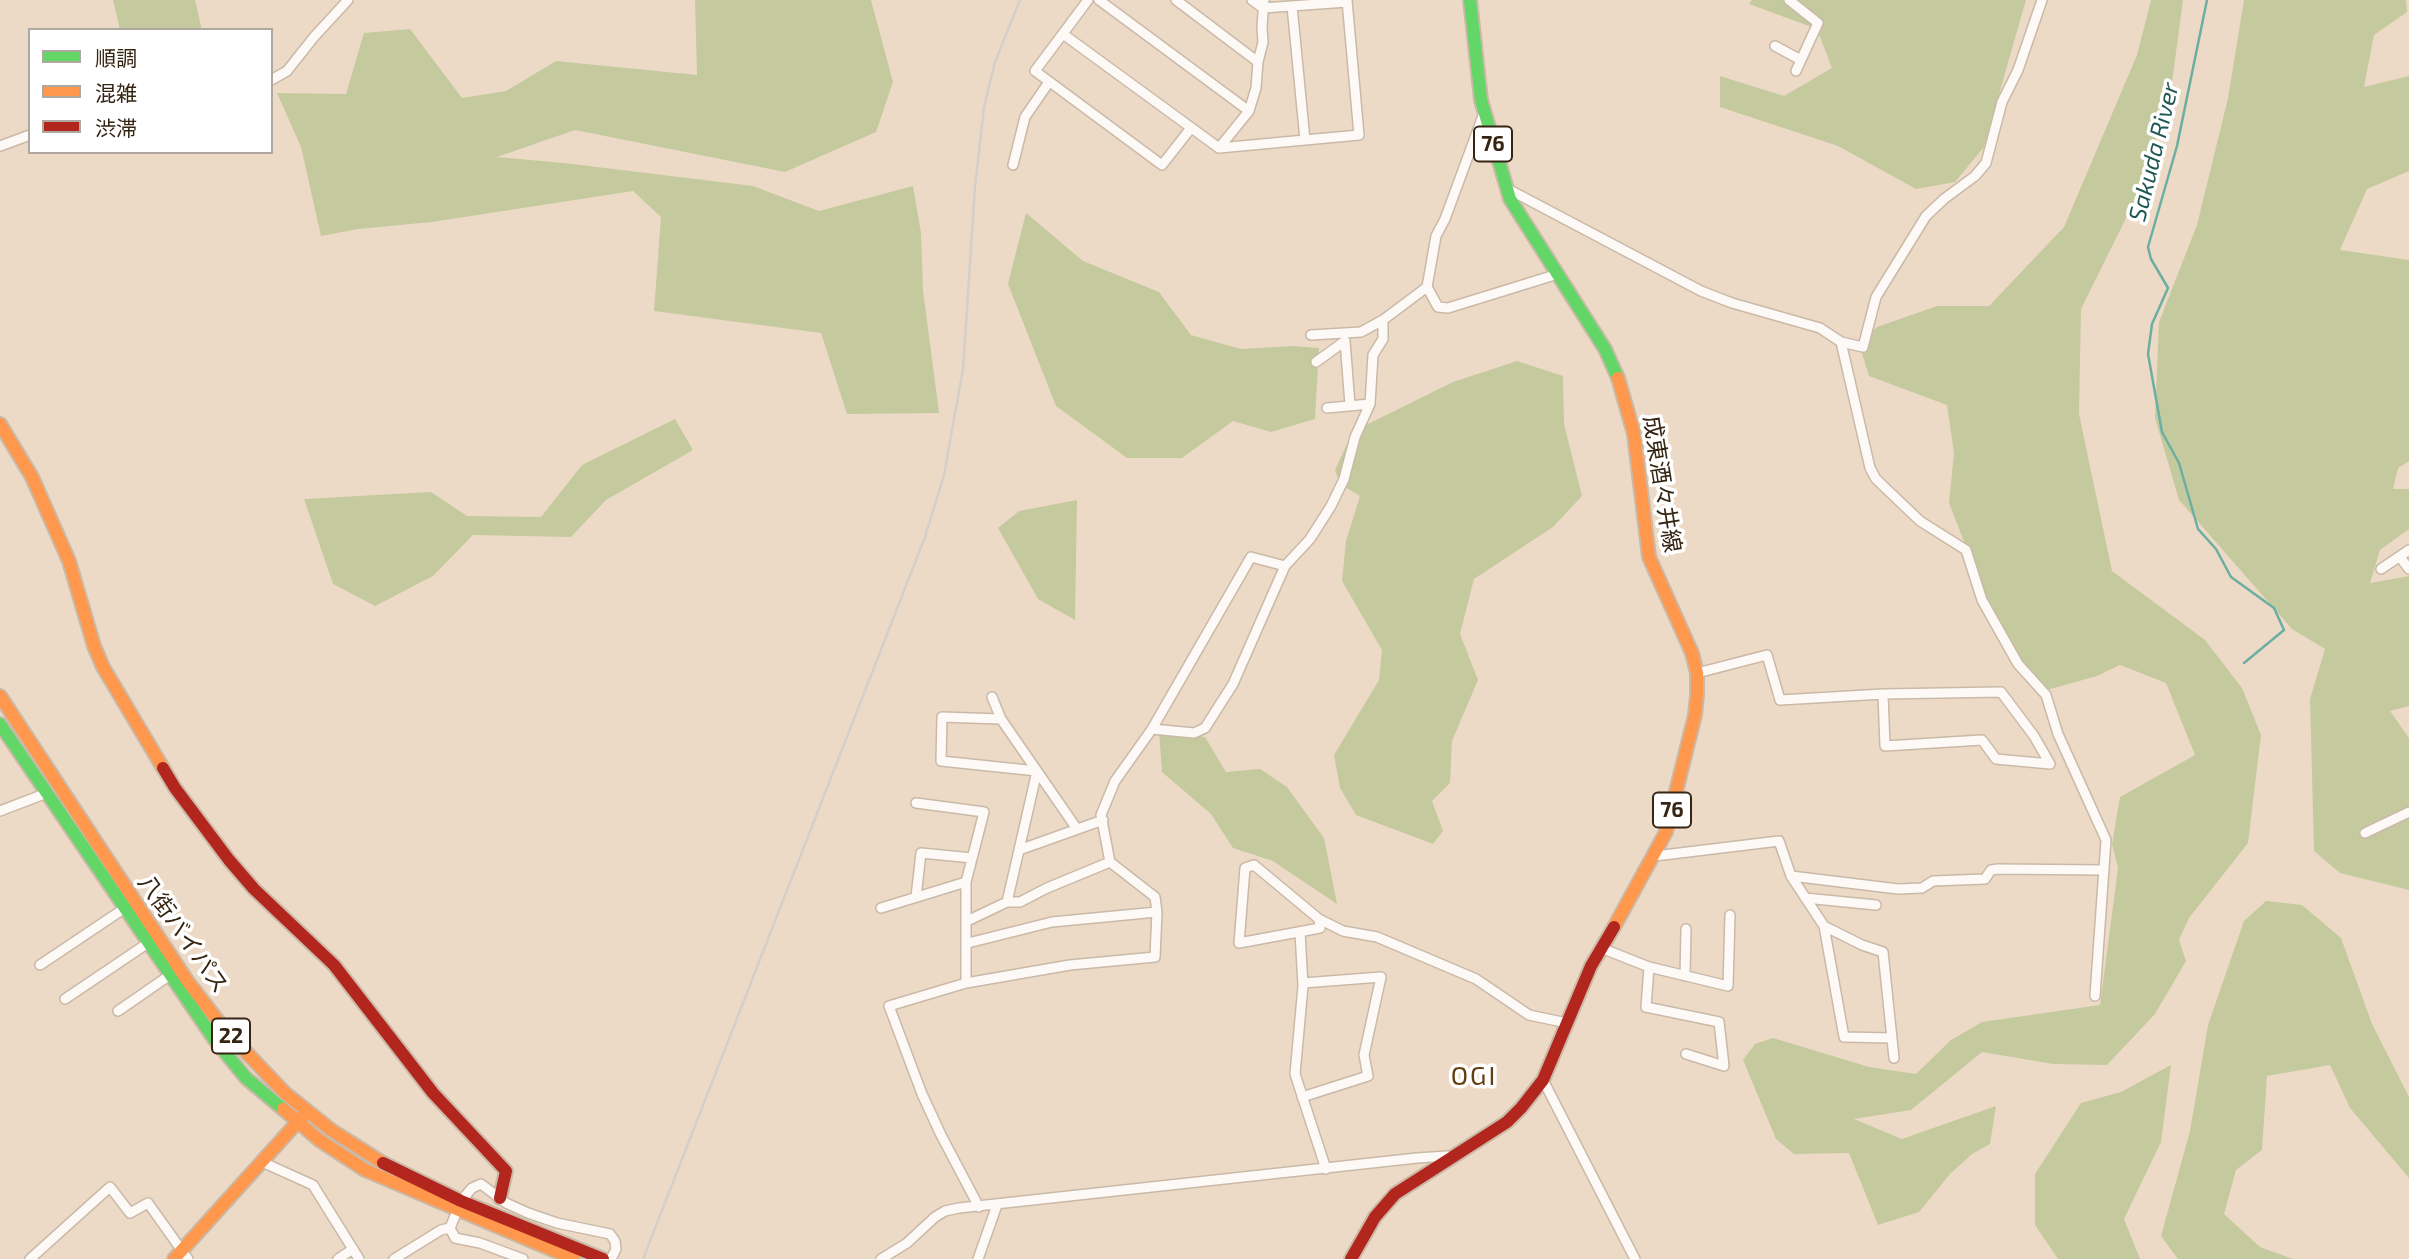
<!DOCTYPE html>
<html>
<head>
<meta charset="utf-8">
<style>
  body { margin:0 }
  #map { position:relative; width:2409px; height:1259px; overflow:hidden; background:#eddac6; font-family:"Exo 2","Noto Sans JP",sans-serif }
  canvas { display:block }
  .legend { position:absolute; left:28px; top:28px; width:245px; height:126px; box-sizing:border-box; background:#fff; border:2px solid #afa8a0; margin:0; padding:9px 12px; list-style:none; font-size:21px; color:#362512 }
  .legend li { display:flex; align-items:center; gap:14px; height:35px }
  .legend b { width:35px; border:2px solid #afa8a0 }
</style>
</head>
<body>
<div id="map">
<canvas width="2409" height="1259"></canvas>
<ul class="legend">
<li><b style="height:9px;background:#63d668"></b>順調</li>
<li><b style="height:9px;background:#ff974d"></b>混雑</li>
<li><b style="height:9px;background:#b3261e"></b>渋滞</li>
</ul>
</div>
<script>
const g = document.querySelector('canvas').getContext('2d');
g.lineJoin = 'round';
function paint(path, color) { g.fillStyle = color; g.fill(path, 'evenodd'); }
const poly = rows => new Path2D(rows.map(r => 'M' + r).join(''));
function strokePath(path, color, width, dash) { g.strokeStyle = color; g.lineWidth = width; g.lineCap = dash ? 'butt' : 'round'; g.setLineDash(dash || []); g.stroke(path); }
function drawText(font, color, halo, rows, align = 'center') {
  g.font = font + ' "Exo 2","Noto Sans JP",sans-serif'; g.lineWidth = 7; g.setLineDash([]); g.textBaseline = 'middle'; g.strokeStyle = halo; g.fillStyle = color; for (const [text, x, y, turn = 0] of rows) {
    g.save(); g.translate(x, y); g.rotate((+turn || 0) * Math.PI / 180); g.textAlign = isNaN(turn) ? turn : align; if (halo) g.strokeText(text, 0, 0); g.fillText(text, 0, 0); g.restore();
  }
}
paint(poly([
  [113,0,195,0,202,30,120,30],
  [695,0,871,0,893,82,876,132,785,172,575,130,497,157,564,163,753,186,819,211,913,186,921,233,923,290,939,413,847,414,821,333,654,311,661,217,633,191,432,222,358,229,321,236,301,147,277,93,346,94,364,33,410,29,462,98,506,91,556,61,697,75],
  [1752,0,2026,0,1984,147,1955,182,1916,189,1838,146,1720,107,1720,76,1784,96,1832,68,1817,29,1749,4],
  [2151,0,2183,0,2171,90,2141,188,2081,309,2079,414,2112,571,2205,640,2242,688,2261,735,2248,843,2189,918,2179,940,2186,961,2155,1014,2107,1065,2053,1064,1982,1052,1911,1110,1854,1119,1902,1139,1996,1106,1990,1144,1972,1154,1950,1174,1919,1212,1878,1225,1849,1153,1794,1154,1776,1139,1743,1060,1755,1044,1773,1038,1869,1067,1916,1074,1951,1040,1982,1022,2100,1005,2118,868,2112,844,2120,797,2195,755,2166,683,2120,665,2097,676,2047,690,2012,665,1949,503,1954,453,1947,405,1869,376,1859,344,1877,327,1937,306,1989,306,2064,227,2137,55],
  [2244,0,2406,0,2407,12,2374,35,2364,87,2409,76,2409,171,2367,189,2340,250,2409,260,2409,461,2398,468,2393,489,2409,489,2409,529,2380,550,2370,583,2409,576,2409,706,2390,711,2409,738,2409,890,2340,873,2314,851,2310,699,2325,649,2292,629,2179,500,2155,418,2159,322,2197,225,2228,98],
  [1026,213,1083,261,1159,292,1191,335,1241,349,1293,346,1319,348,1315,419,1271,432,1233,421,1182,458,1127,458,1056,406,1008,284],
  [1517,361,1563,376,1564,424,1582,496,1553,527,1474,579,1460,634,1478,680,1452,741,1450,783,1432,801,1443,831,1433,844,1356,815,1340,788,1334,755,1379,680,1382,650,1342,581,1346,541,1360,496,1340,484,1335,470,1346,446,1356,430,1453,382],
  [675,419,693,450,606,500,571,537,473,535,433,576,375,606,333,584,304,499,431,492,467,516,541,517,582,465],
  [1077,500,1075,620,1038,599,998,528,1019,511],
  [1159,731,1205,737,1226,772,1260,769,1287,787,1324,838,1337,904,1273,861,1233,848,1211,814,1162,772],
  [2266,901,2302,905,2341,938,2372,1024,2409,1097,2409,1178,2350,1108,2330,1065,2267,1076,2262,1150,2236,1170,2224,1214,2260,1247,2293,1259,2178,1259,2161,1236,2190,1131,2208,1025,2244,921],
  [2171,1065,2161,1142,2124,1219,2140,1259,2058,1259,2035,1225,2035,1174,2081,1103,2121,1092]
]), '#c4ca9e');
strokePath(poly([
  [2207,0,2177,146,2148,247,2151,259,2168,288,2152,324,2148,354,2162,432,2179,463,2198,529,2216,549,2231,577,2274,608,2284,630,2244,663]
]), '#6caea2', 2.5);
const street = poly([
  [1088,0,1035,71,1162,165,1191,128],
  [1099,0,1249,111],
  [1176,0,1258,62],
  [1252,0,1263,8,1347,2],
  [1789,0,1818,23,1796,71],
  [1292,6,1305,140],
  [1063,34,1219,148,1359,135,1347,0],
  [1775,46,1801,60],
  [271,80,287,71,314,37,348,0],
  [0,146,30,135],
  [1219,148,1249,111,1256,88,1258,62,1263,42,1262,27,1264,0],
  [1013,165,1025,117,1049,82],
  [1506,188,1701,291,1732,303,1820,328,1841,342,1863,347,1876,297,1926,216,1944,199,1975,176,1986,163,2002,102,2018,70,2042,0],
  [1427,287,1438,307,1448,308,1558,274],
  [1311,335,1361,332,1383,320],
  [1841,342,1870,468,1876,479,1920,521,1966,550,1982,600,2018,664,2046,695,2058,734,2106,840,2095,996],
  [1316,362,1345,341,1350,405],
  [1327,408,1370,404],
  [2400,557,2409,569],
  [2381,569,2409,550],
  [1697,673,1767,655,1780,700,1883,694],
  [2001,692,2034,736,2050,764,1996,759,1982,740,1885,746,1883,694,2001,692],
  [992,697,1001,719,1077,829],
  [1001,719,942,717,941,761,1037,771,1019,850],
  [1152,729,1194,733,1205,728,1233,684,1285,566,1310,539,1331,506,1344,479,1355,437,1370,404,1373,355,1383,339,1383,320,1427,287,1436,236,1445,219,1484,113],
  [916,803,984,812,966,882,966,983],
  [0,811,47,793],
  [2365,833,2409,812],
  [1655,856,1779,841,1791,876,1824,926,1862,945,1883,952,1894,1058],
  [1110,862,1155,897,1157,912],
  [1254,865,1319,919,1320,928,1239,943,1245,868,1254,865],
  [1791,876,1898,889,1922,888,1933,881,1985,879,1991,870,1998,869,2104,870],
  [916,897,921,853,972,858],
  [1805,898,1876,905],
  [1007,902,1019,850,1103,820],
  [881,908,966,882],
  [1319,919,1343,931,1377,937,1476,979,1529,1015,1567,1023],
  [967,921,1007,902,1020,902,1047,888,1110,862,1101,815,1115,781,1152,729,1251,557,1285,566],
  [1824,926,1844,1037,1892,1038],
  [1300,932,1303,986,1295,1074,1326,1169],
  [968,943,1052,922,1157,912,1155,957,1070,965,966,983,889,1006,922,1094,941,1135,979,1207],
  [1601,948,1649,967,1728,986,1730,915],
  [40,965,125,908],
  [1649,967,1646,1007,1719,1022,1724,1066,1686,1054],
  [1685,976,1686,929],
  [65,999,148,943],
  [118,1011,170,975],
  [1543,1080,1635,1259],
  [1302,1097,1368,1076,1364,1055,1381,977,1303,983],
  [262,1162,313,1185,359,1259],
  [461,1201,472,1188,481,1184,506,1203,528,1213,557,1223,610,1234,615,1241,616,1249,611,1259],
  [457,1211,450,1228,455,1238,480,1243,523,1259],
  [30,1259,110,1187,130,1213,148,1203,188,1259],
  [338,1259,353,1249],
  [394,1259,441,1230,450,1228],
  [881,1259,907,1243,935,1217,945,1211,959,1208,1417,1158,1447,1156,1449,1159],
  [978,1259,997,1205]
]);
const fast = poly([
  [1470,0,1481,100,1510,199,1605,349,1618,378],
  [0,724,214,1039,246,1078,283,1109]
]);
const slow = poly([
  [0,424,32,477,69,561,94,646,103,667,163,768],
  [0,696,188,982,225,1030,285,1093,331,1130,383,1163],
  [1614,927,1666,832,1695,715,1697,695,1697,673,1692,653,1649,557,1634,434,1618,378],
  [283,1109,319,1140,365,1170,574,1259],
  [174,1259,303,1116]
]);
const jam = poly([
  [163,768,175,788,229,860,254,889,334,965,433,1093,506,1171,500,1198],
  [383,1163,461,1201,603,1259],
  [1351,1259,1375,1217,1395,1194,1507,1122,1521,1108,1543,1080,1591,966,1614,927]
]);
strokePath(street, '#cab9a7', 12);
strokePath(fast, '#cab9a7', 16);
strokePath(slow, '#cab9a7', 16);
strokePath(jam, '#cab9a7', 16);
strokePath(street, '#fcf9f6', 9);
strokePath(fast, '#63d668', 12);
strokePath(slow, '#ff974d', 12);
strokePath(jam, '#b3261e', 12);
strokePath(poly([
  [643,1259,925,537,944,475,963,369,975,187,984,107,995,62,1020,0]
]), '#d5cfc9', 2.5);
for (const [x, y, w] of [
  [1493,144,38],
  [1672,810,38],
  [231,1036,38]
]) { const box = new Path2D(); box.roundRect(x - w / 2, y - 17.5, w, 35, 5); g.fillStyle = '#fff'; g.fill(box); strokePath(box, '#362512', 2); }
drawText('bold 21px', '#362512', null, [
  ["76",1493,144],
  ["76",1672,810],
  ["22",231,1036]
]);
drawText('23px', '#362512', '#fff', [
  ["成東酒々井線",1662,484,81],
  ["八街バイパス",183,934,55]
]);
drawText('italic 24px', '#1f5852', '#fff', [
  ["Sakuda River",2154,152,-76]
]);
g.letterSpacing = '2px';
drawText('26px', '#633e0f', '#fff', [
  ["OGI",1474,1076]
]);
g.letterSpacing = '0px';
</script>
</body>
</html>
